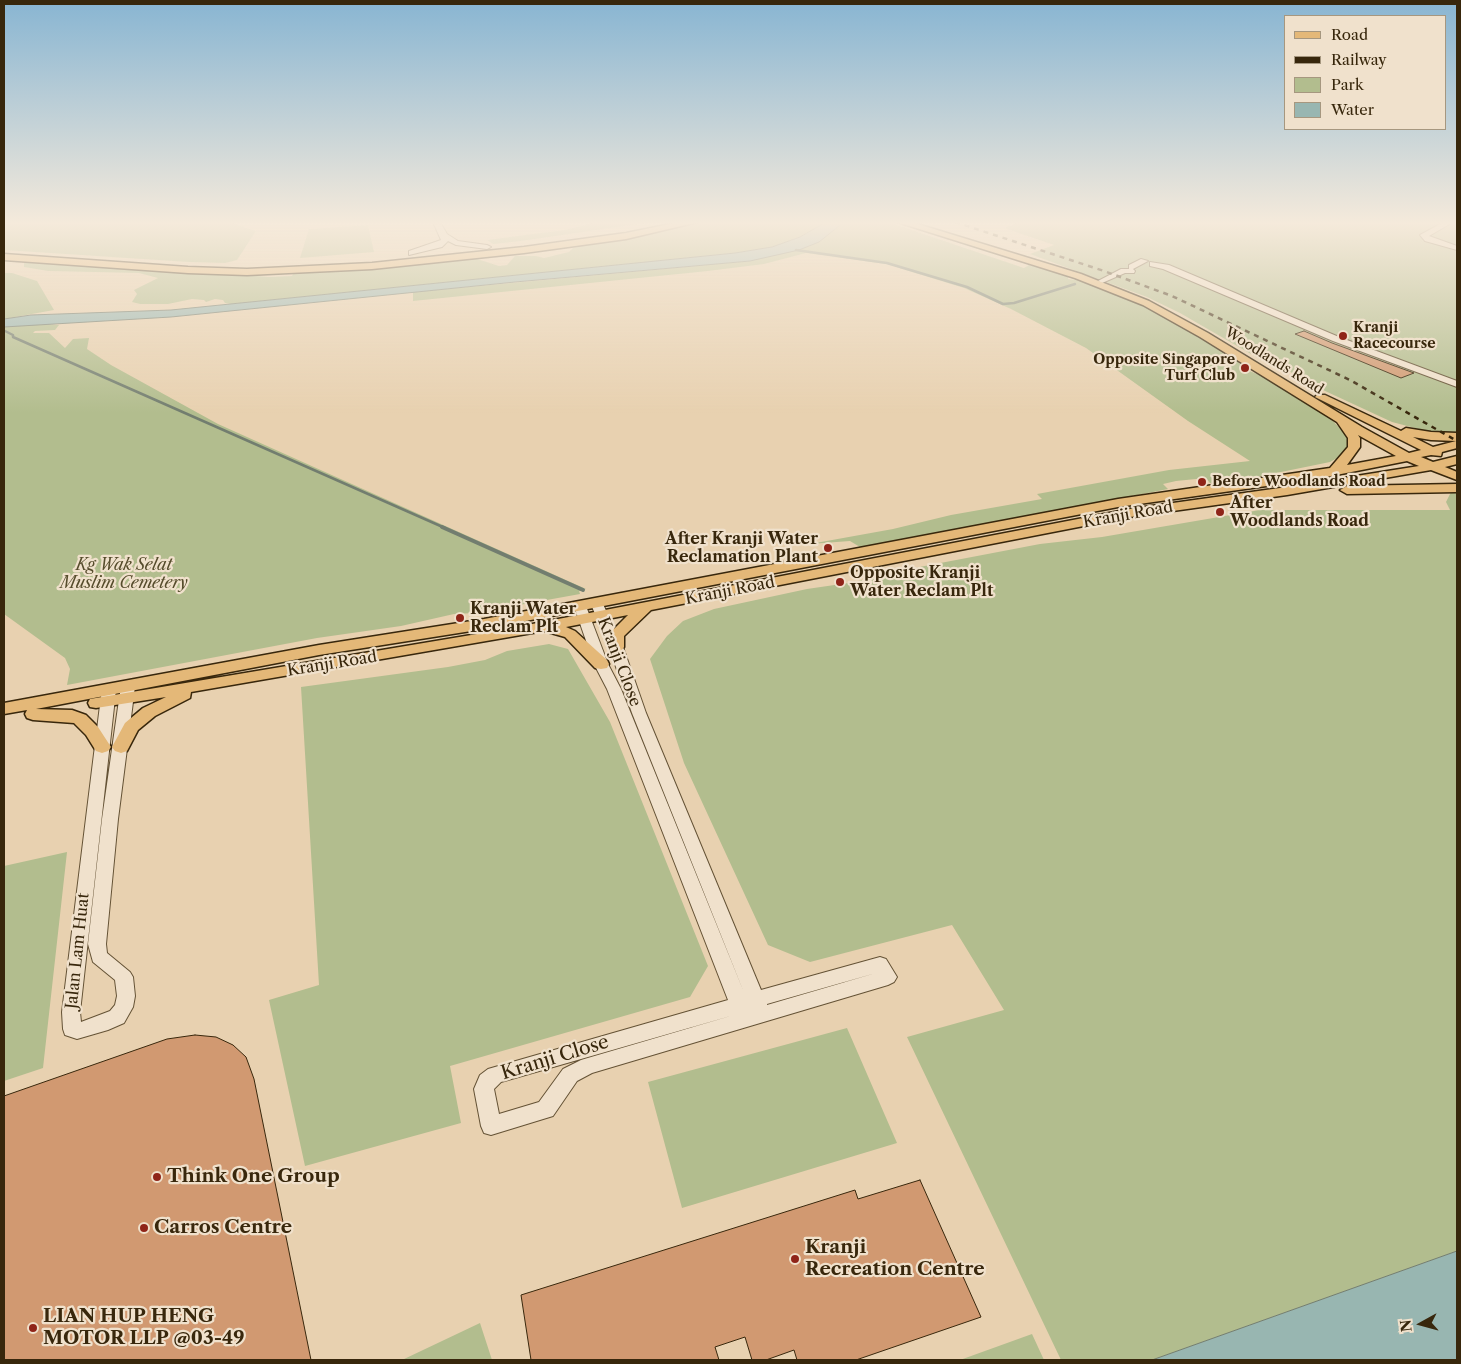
<!DOCTYPE html>
<html>
<head>
<meta charset="utf-8">
<style>
  body { margin:0 }
  #map { position:relative; width:1461px; height:1364px; overflow:hidden; background:#e8d1b0; font-family:"Libre Caslon Text",serif }
  canvas { display:block }
  .frame { position:absolute; inset:0; border:5px solid #38270c; pointer-events:none }
  .legend { position:absolute; left:1284px; top:15px; width:162px; height:115px; box-sizing:border-box; background:#f0e1cc; border:1px solid #a6977f; margin:0; padding:6px 9px; list-style:none; font-size:15px; color:#38270c }
  .legend li { display:flex; align-items:center; gap:10px; height:25px }
  .legend b { width:25px; border:1px solid #a6977f }
  .north { position:absolute; left:1396px; top:1299px; width:50px; height:50px; -webkit-text-stroke:4px #f0e1cc; paint-order:stroke; rotate:263deg; font-size:14px; font-weight:700; line-height:20px; text-align:center; color:#38270c }
  .north::after { content:''; display:block; margin:auto; width:18px; height:22px; background:#38270c; clip-path:polygon(50% 0,100% 100%,50% 72%,0 100%) }
</style>
</head>
<body>
<div id="map">
<canvas width="1461" height="1364"></canvas>
<div class="frame"></div>
<ul class="legend">
<li><b style="height:6px;background:#e4b878"></b>Road</li>
<li><b style="height:6px;background:#38270c"></b>Railway</li>
<li><b style="height:14px;background:#b2bd8e"></b>Park</li>
<li><b style="height:14px;background:#98b6b1"></b>Water</li>
</ul>
<div class="north">N</div>
</div>
<script>
const g = document.querySelector('canvas').getContext('2d');
g.lineJoin = 'round';
function paint(path, color) { g.fillStyle = color; g.fill(path, 'evenodd'); }
const poly = rows => new Path2D(rows.map(r => 'M' + r).join(''));
function strokePath(path, color, width, dash) { g.strokeStyle = color; g.lineWidth = width; g.lineCap = dash ? 'butt' : 'round'; g.setLineDash(dash || []); g.stroke(path); }
function drawText(font, color, halo, rows, align = 'center') {
  g.font = font + ' "Libre Caslon Text",serif'; g.lineWidth = 4.5; g.setLineDash([]); g.textBaseline = 'middle'; g.strokeStyle = halo; g.fillStyle = color; for (const [text, x, y, turn = 0] of rows) {
    g.save(); g.translate(x, y); g.rotate((+turn || 0) * Math.PI / 180); g.textAlign = isNaN(turn) ? turn : align; if (halo) g.strokeText(text, 0, 0); g.fillText(text, 0, 0); g.restore();
  }
}
paint(poly([
  [4,222,228,222,256,231,237,260,225,263,189,262,4,250],
  [598,222,652,222,521,241,493,244,487,240,564,230],
  [704,222,826,222,800,237,772,247,735,253,231,304,225,303,223,300,215,299,206,302,204,300,192,299,168,304,140,304,132,302,137,294,134,290,158,278,139,273,48,271,24,267,24,263,29,262,104,268,109,267,260,272,257,276,269,277,292,276,293,274,297,272,471,257,499,266,507,265,515,256,536,256,544,258,569,252,573,248,604,241],
  [844,222,888,222,1024,268,1029,265,1061,273,1068,275,1068,279,1084,281,1150,309,1235,359,1243,367,1242,368,1262,376,1333,421,1346,435,1348,441,1346,450,1341,456,1330,462,1242,480,1210,483,1206,478,1176,481,1163,484,1168,489,1153,492,860,547,850,541,810,544,893,529,951,515,1042,499,1037,494,1169,470,1250,461,1188,421,1086,348,1011,309,964,288,886,264,806,253,764,264,708,271,413,301,413,292,750,261,833,230],
  [1020,222,1457,222,1457,433,1434,433,1392,422,1323,390,1276,364,1270,365,1180,313,1147,297,1030,254,1054,245,1004,228],
  [368,225,374,252,300,258,309,229],
  [4,273,12,273,37,281,54,310,4,319],
  [45,324,59,325,55,330,35,331,33,333,49,333,65,348,73,339,89,338,87,349,111,365,218,424,586,589,579,591,580,594,475,613,454,614,401,626,317,638,67,685,70,669,65,658,4,614,4,327],
  [1451,492,1457,492,1457,1251,1152,1360,1061,1360,907,1037,1004,1010,952,925,810,962,768,945,684,763,650,659,667,636,683,621,714,609,807,589,855,582,888,573,1040,544,1102,537,1260,510,1450,510,1446,502],
  [549,644,568,649,610,722,708,966,690,997,450,1066,461,1123,305,1166,269,1000,319,985,301,687,448,667,485,660,507,651],
  [67,852,43,1068,4,1081,4,866],
  [847,1028,897,1143,682,1208,648,1082],
  [480,1323,492,1360,402,1360],
  [1032,1334,1044,1360,960,1360]
]), '#b2bd8e');
const water = poly([
  [826,222,844,222,819,242,799,250,750,261,515,282,171,317,4,327,4,319,31,315,171,310,735,253,772,247,800,237,826,222],
  [1457,1251,1457,1360,1152,1360,1457,1251]
]);
paint(water, '#98b6b1');
strokePath(water, '#727d6f', 1);
strokePath(poly([
  [796,250,887,263,967,287,1003,304,1014,303,1075,284],
  [5,331,13,335,13,337,445,528]
]), '#727d6f', 2.5);
strokePath(poly([
  [442,527,583,590]
]), '#727d6f', 4);
const building = poly([
  [1304,331,1332,343,1414,373,1401,378,1295,334,1304,331],
  [195,1035,216,1037,233,1045,246,1057,254,1079,311,1360,4,1360,4,1096,167,1039,195,1035],
  [920,1180,981,1317,856,1360,797,1360,794,1350,766,1360,752,1360,745,1337,715,1347,719,1360,531,1360,521,1295,855,1190,858,1199,920,1180]
]);
paint(building, '#d19971');
strokePath(building, '#38270c', 1);
const minor = poly([
  [433,222,440,222,447,234,458,241,487,245,491,247,487,249,456,245,448,241,442,247,409,255,409,251,441,240,433,222],
  [1444,222,1453,222,1429,236,1457,246,1457,250,1425,241,1420,235,1444,222],
  [1141,259,1148,261,1133,269,1135,271,1134,273,1125,273,1102,283,1098,281,1121,269,1129,269,1129,265,1141,259],
  [1150,262,1169,265,1339,337,1457,381,1457,387,1333,341,1163,269,1150,266,1150,262],
  [596,598,602,602,623,647,646,713,761,990,880,957,886,959,897,977,894,982,888,985,592,1073,577,1081,553,1116,491,1135,484,1133,481,1126,474,1089,480,1075,488,1069,728,1000,607,689,594,664,574,606,576,603,584,603,586,606,608,664,621,689,745,995,632,713,609,647,590,602,596,598],
  [876,973,767,1005,767,1004,876,973],
  [734,1015,581,1060,563,1069,539,1102,499,1114,494,1089,501,1082,734,1015],
  [128,682,133,683,135,686,118,819,106,944,107,953,130,972,133,977,135,996,133,1007,124,1023,108,1030,77,1039,65,1035,63,1029,62,1012,102,689,104,686,109,685,114,686,116,689,80,1012,81,1022,110,1011,115,1005,117,996,115,980,93,962,88,944,102,819,121,686,123,683,128,682]
]);
const major = poly([
  [680,222,698,222,626,239,524,253,372,269,247,275,188,273,4,260,4,254,188,267,247,269,372,263,524,247,626,233,680,222],
  [897,222,911,222,1081,274,1149,301,1208,333,1362,427,1409,453,1421,450,1315,397,1317,395,1325,395,1401,431,1406,428,1431,432,1457,433,1457,448,1442,452,1441,456,1431,455,1421,457,1433,462,1457,456,1457,464,1445,467,1457,472,1457,480,1431,470,1287,495,1130,517,651,610,624,636,624,647,622,650,616,652,610,650,608,647,608,635,628,615,566,627,575,631,607,660,609,664,607,668,601,669,595,668,565,637,544,631,191,692,190,698,155,716,138,730,127,751,121,753,115,751,112,747,125,723,143,708,166,697,96,708,90,707,88,703,90,699,501,630,1130,509,1287,487,1419,466,1407,461,1316,479,1118,507,484,629,319,655,36,709,72,710,86,715,98,727,111,747,108,751,102,753,96,751,86,735,74,723,33,720,27,718,25,714,27,710,4,714,4,703,319,645,484,619,1118,499,1330,468,1348,447,1348,438,1337,422,1200,337,1143,305,1075,278,897,222],
  [1358,435,1396,456,1347,465,1360,447,1360,438,1358,435],
  [1413,437,1431,440,1456,441,1433,447,1413,437],
  [1457,484,1457,492,1347,494,1340,490,1347,486,1457,484]
]);
strokePath(minor, '#645235', 2);
strokePath(major, '#38270c', 3);
paint(minor, '#f0e1cc');
paint(major, '#e4b878');
strokePath(poly([
  [955,222,1104,271,1172,296,1350,380,1457,441]
]), '#38270c', 2.5, [5, 5]);
const sky = g.createLinearGradient(0, 0, 0, 413);
sky.addColorStop(0, '#88b5d2');
sky.addColorStop(0.54, '#f5eadb');
sky.addColorStop(1, '#f5eadb00');
g.fillStyle = sky;
g.fillRect(0, 0, 1461, 413);
for (const [x, y, r, color] of [
  [1343,336,5,"#8f2418"],
  [1245,368,5,"#8f2418"],
  [1202,482,5,"#8f2418"],
  [1220,512,5,"#8f2418"],
  [828,548,5,"#8f2418"],
  [840,582,5,"#8f2418"],
  [460,618,5,"#8f2418"],
  [157,1177,5,"#8f2418"],
  [144,1228,5,"#8f2418"],
  [795,1259,5,"#8f2418"],
  [33,1328,5,"#8f2418"]
]) { const dot = new Path2D(); dot.arc(x, y, r, 0, 2 * Math.PI); g.fillStyle = color; g.fill(dot); strokePath(dot, '#f0e1cc', 2); }
drawText('bold 14px', '#38270c', '#f0e1cc', [
  ["Kranji",1353,328],
  ["Racecourse",1353,344],
  ["Opposite Singapore",1235,360,"right"],
  ["Turf Club",1235,376,"right"],
  ["Before Woodlands Road",1212,482]
], 'left');
drawText('14px', '#38270c', '#f0e1cc', [
  ["Woodlands Road",1274,361,32]
]);
drawText('bold 16px', '#38270c', '#f0e1cc', [
  ["After",1230,503],
  ["Woodlands Road",1230,521],
  ["After Kranji Water",818,539,"right"],
  ["Reclamation Plant",818,557,"right"],
  ["Opposite Kranji",850,573],
  ["Water Reclam Plt",850,591],
  ["Kranji Water",470,609],
  ["Reclam Plt",470,627]
], 'left');
drawText('16px', '#38270c', '#f0e1cc', [
  ["Kranji Road",1128,515,-10],
  ["Kranji Road",730,591,-11],
  ["Kranji Close",619,662,69],
  ["Kranji Road",332,664,-9],
  ["Jalan Lam Huat",78,951,-84]
]);
drawText('italic 16px', '#564c2c', '#f0e1cc', [
  ["Kg Wak Selat",124,565],
  ["Muslim Cemetery",124,583]
]);
drawText('19px', '#38270c', '#f0e1cc', [
  ["Kranji Close",555,1058,-17]
]);
drawText('bold 19px', '#38270c', '#f0e1cc', [
  ["Think One Group",167,1177],
  ["Carros Centre",154,1228],
  ["Kranji",805,1248],
  ["Recreation Centre",805,1270],
  ["LIAN HUP HENG",43,1317],
  ["MOTOR LLP @03-49",43,1339]
], 'left');
</script>
</body>
</html>
